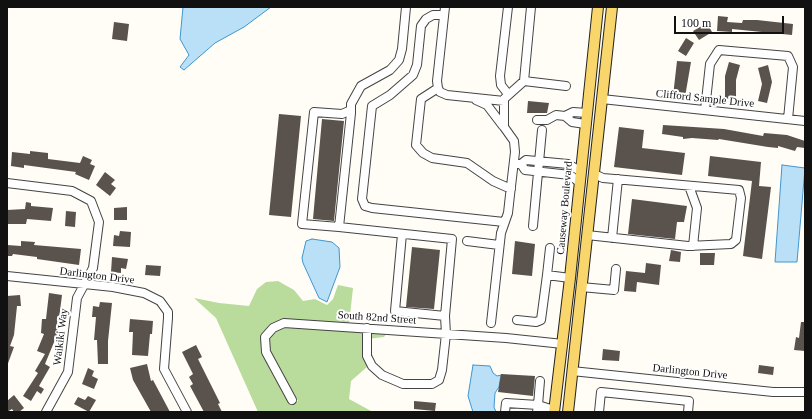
<!DOCTYPE html>
<html>
<head>
<meta charset="utf-8">
<style>
  body { margin:0 }
  #map { position:relative; width:812px; height:419px; overflow:hidden; background:#fffdf5; font-family:Georgia,serif }
  canvas { display:block }
  .frame { position:absolute; inset:0; border:8px solid #111; pointer-events:none }
  .scale { position:absolute; left:674px; top:16px; width:110px; height:18px; box-sizing:border-box; border:2px solid #111; border-top:0; padding-left:5px; font-size:12px; line-height:14px; white-space:nowrap; color:#111; -webkit-text-stroke:3px #fff; paint-order:stroke }
</style>
</head>
<body>
<div id="map">
<canvas width="812" height="419"></canvas>
<div class="frame"></div>
<div class="scale">100 m</div>
</div>
<script>
const g = document.querySelector('canvas').getContext('2d');
g.lineJoin = 'round';
function paint(path, color) { g.fillStyle = color; g.fill(path, 'evenodd'); }
const poly = rows => new Path2D(rows.map(r => 'M' + r).join(''));
function strokePath(path, color, width, dash) { g.strokeStyle = color; g.lineWidth = width; g.lineCap = dash ? 'butt' : 'round'; g.setLineDash(dash || []); g.stroke(path); }
function drawText(font, color, halo, rows, align = 'center') {
  g.font = font + ' Georgia,serif'; g.lineWidth = 4; g.setLineDash([]); g.textBaseline = 'middle'; g.strokeStyle = halo; g.fillStyle = color; for (const [text, x, y, turn = 0] of rows) {
    g.save(); g.translate(x, y); g.rotate((+turn || 0) * Math.PI / 180); g.textAlign = isNaN(turn) ? turn : align; if (halo) g.strokeText(text, 0, 0); g.fillText(text, 0, 0); g.restore();
  }
}
paint(poly([
  [278,281,294,290,303,301,315,299,327,305,333,299,338,285,353,288,349,324,282,320,269,325,262,334,262,354,291,405,298,401,270,352,269,338,275,331,285,327,386,334,384,337,368,339,367,367,351,381,349,399,373,412,258,412,216,318,194,298,219,303,249,306,257,289,266,282]
]), '#b9dc9c');
const water = poly([
  [183,7,271,7,244,27,215,43,184,70,180,67,189,55,180,39,183,7],
  [782,165,805,168,797,262,775,262,782,165],
  [312,239,332,242,339,248,340,267,327,302,319,298,303,263,302,258,306,241,312,239],
  [473,365,490,366,493,373,497,376,501,375,499,387,495,393,494,407,496,412,473,412,468,396,473,365]
]);
paint(water, '#b9e0f7');
strokePath(water, '#3f96cf', 1);
paint(poly([
  [718,16,728,17,727,22,742,23,743,20,757,20,793,24,792,35,732,29,732,32,717,31],
  [114,22,129,24,127,41,112,39],
  [707,23,712,32,699,40,693,31],
  [686,38,694,43,686,56,678,51],
  [677,61,691,62,685,97,673,96],
  [729,62,740,65,736,80,736,99,725,99,725,76],
  [768,65,772,82,767,103,758,101,762,84,758,68],
  [528,101,549,103,547,113,527,113],
  [279,114,301,116,291,217,269,215],
  [322,119,344,121,334,221,313,219],
  [663,125,724,129,763,136,764,133,787,135,805,141,805,148,797,147,795,151,778,146,778,148,768,147,719,139,718,140,692,138,683,139,683,137,662,134],
  [619,127,644,130,642,148,685,153,682,175,614,167],
  [30,151,48,153,48,159,80,163,83,156,92,160,90,164,95,166,89,180,75,174,76,172,24,165,24,168,11,166,12,152,30,154],
  [710,156,761,162,759,186,771,187,762,259,743,256,752,181,708,176],
  [105,172,115,180,111,184,116,188,110,196,96,185],
  [632,199,687,206,684,222,677,222,675,239,628,234],
  [26,202,31,203,31,206,53,208,51,221,27,219,26,224,7,224,7,210,25,209],
  [127,207,127,220,114,220,114,208],
  [66,211,76,212,75,227,65,226],
  [120,231,131,232,130,247,113,246,114,235,119,236],
  [21,241,35,242,34,245,81,249,79,265,37,259,37,257,13,254,12,256,7,256,7,245,21,246],
  [515,241,535,244,532,276,512,274],
  [412,247,440,250,434,309,406,307],
  [671,250,681,252,680,262,669,261],
  [700,253,715,253,714,265,700,265],
  [112,257,128,259,126,269,121,268,121,273,111,272],
  [646,263,661,265,659,285,637,282,636,292,624,291,626,271,645,273],
  [146,265,161,266,160,276,145,275],
  [49,293,62,295,57,335,45,364,50,367,39,386,44,389,41,394,37,391,31,401,23,396,38,373,35,371,45,354,37,351,44,334,41,333,42,319,46,319],
  [20,295,21,306,17,306,14,335,10,346,14,347,7,366,7,296],
  [100,302,112,303,108,341,108,364,98,364,97,340,94,340,96,317,92,317,93,306,99,307],
  [130,319,153,321,152,334,150,334,148,356,132,355,133,332,129,332],
  [801,322,805,322,805,351,794,350,796,337,799,338],
  [196,345,202,357,198,359,220,403,218,404,222,412,204,412,190,386,193,384,189,377,193,374,182,352],
  [603,349,620,351,619,361,602,360],
  [147,364,151,381,153,380,170,412,151,412,133,380,130,368],
  [759,365,774,367,773,375,758,373],
  [88,368,94,371,92,376,98,379,94,389,82,384],
  [501,374,535,376,533,396,498,392],
  [14,395,24,408,19,412,14,412,12,409,7,412,7,401],
  [88,396,96,400,89,412,74,404,78,397,85,400],
  [414,401,436,403,435,411,414,409]
]), '#5a524d');
const minor = poly([
  [445,7,437,81,438,88,440,92,447,95,504,101,504,127,514,141,515,152,510,195,508,213,501,233,491,323],
  [508,7,500,76,501,85,508,94],
  [444,15,433,15,426,19,421,26,417,65,413,75,390,95,372,106,362,199,365,206,372,208,504,222],
  [524,81,531,7],
  [438,88,421,99,416,145,423,153,432,158,467,163,493,181,511,189],
  [505,98,524,81,566,86],
  [602,99,805,121],
  [476,100,487,105,503,126],
  [351,110,342,114,314,112,302,224,339,227,351,113,351,104,361,86,390,70,399,60,402,49,406,7],
  [705,110,710,64,719,50,788,56,793,67,788,119],
  [565,116,572,122,585,124],
  [537,120,547,120,556,115,565,116,573,112,587,113],
  [514,164,521,164,525,170,570,175,579,182],
  [521,164,526,160,568,164,580,171],
  [7,183,72,191,91,201,99,222,93,268,77,298,68,372,46,412],
  [689,186,697,208,693,246],
  [533,226,542,130],
  [339,227,452,239,445,316,395,311,402,234],
  [587,235,688,246,731,244,736,240,741,198,739,190,603,178,594,174],
  [612,238,618,179],
  [467,241,499,245],
  [550,248,547,275,570,278],
  [7,276,113,287,144,293,160,301,168,312,168,318,164,369,187,412],
  [581,287,614,290,616,269],
  [517,320,536,322,541,320,547,275],
  [367,328,367,356,372,366,382,375,403,384,432,384,439,380,442,370,446,334,445,316],
  [572,371,773,392,805,392],
  [292,400,266,352,265,337,273,328,284,323,506,338,563,344],
  [505,412,506,403,538,405,540,381],
  [537,412,538,405,554,410],
  [599,412,601,392,689,401,688,412]
]);
const major = poly([
  [554,412,570,278,598,7],
  [568,412,612,7]
]);
strokePath(minor, '#444', 10);
strokePath(major, '#222', 12);
strokePath(minor, '#fff', 8);
strokePath(major, '#f9d66b', 10);
drawText('11px', '#111', '#fff', [
  ["Clifford Sample Drive",705,99,6],
  ["Causeway Boulevard",565,208,-85],
  ["Darlington Drive",97,276,7],
  ["South 82nd Street",377,318,4],
  ["Waikiki Way",61,337,-83],
  ["Darlington Drive",690,372,6]
]);
</script>
</body>
</html>
